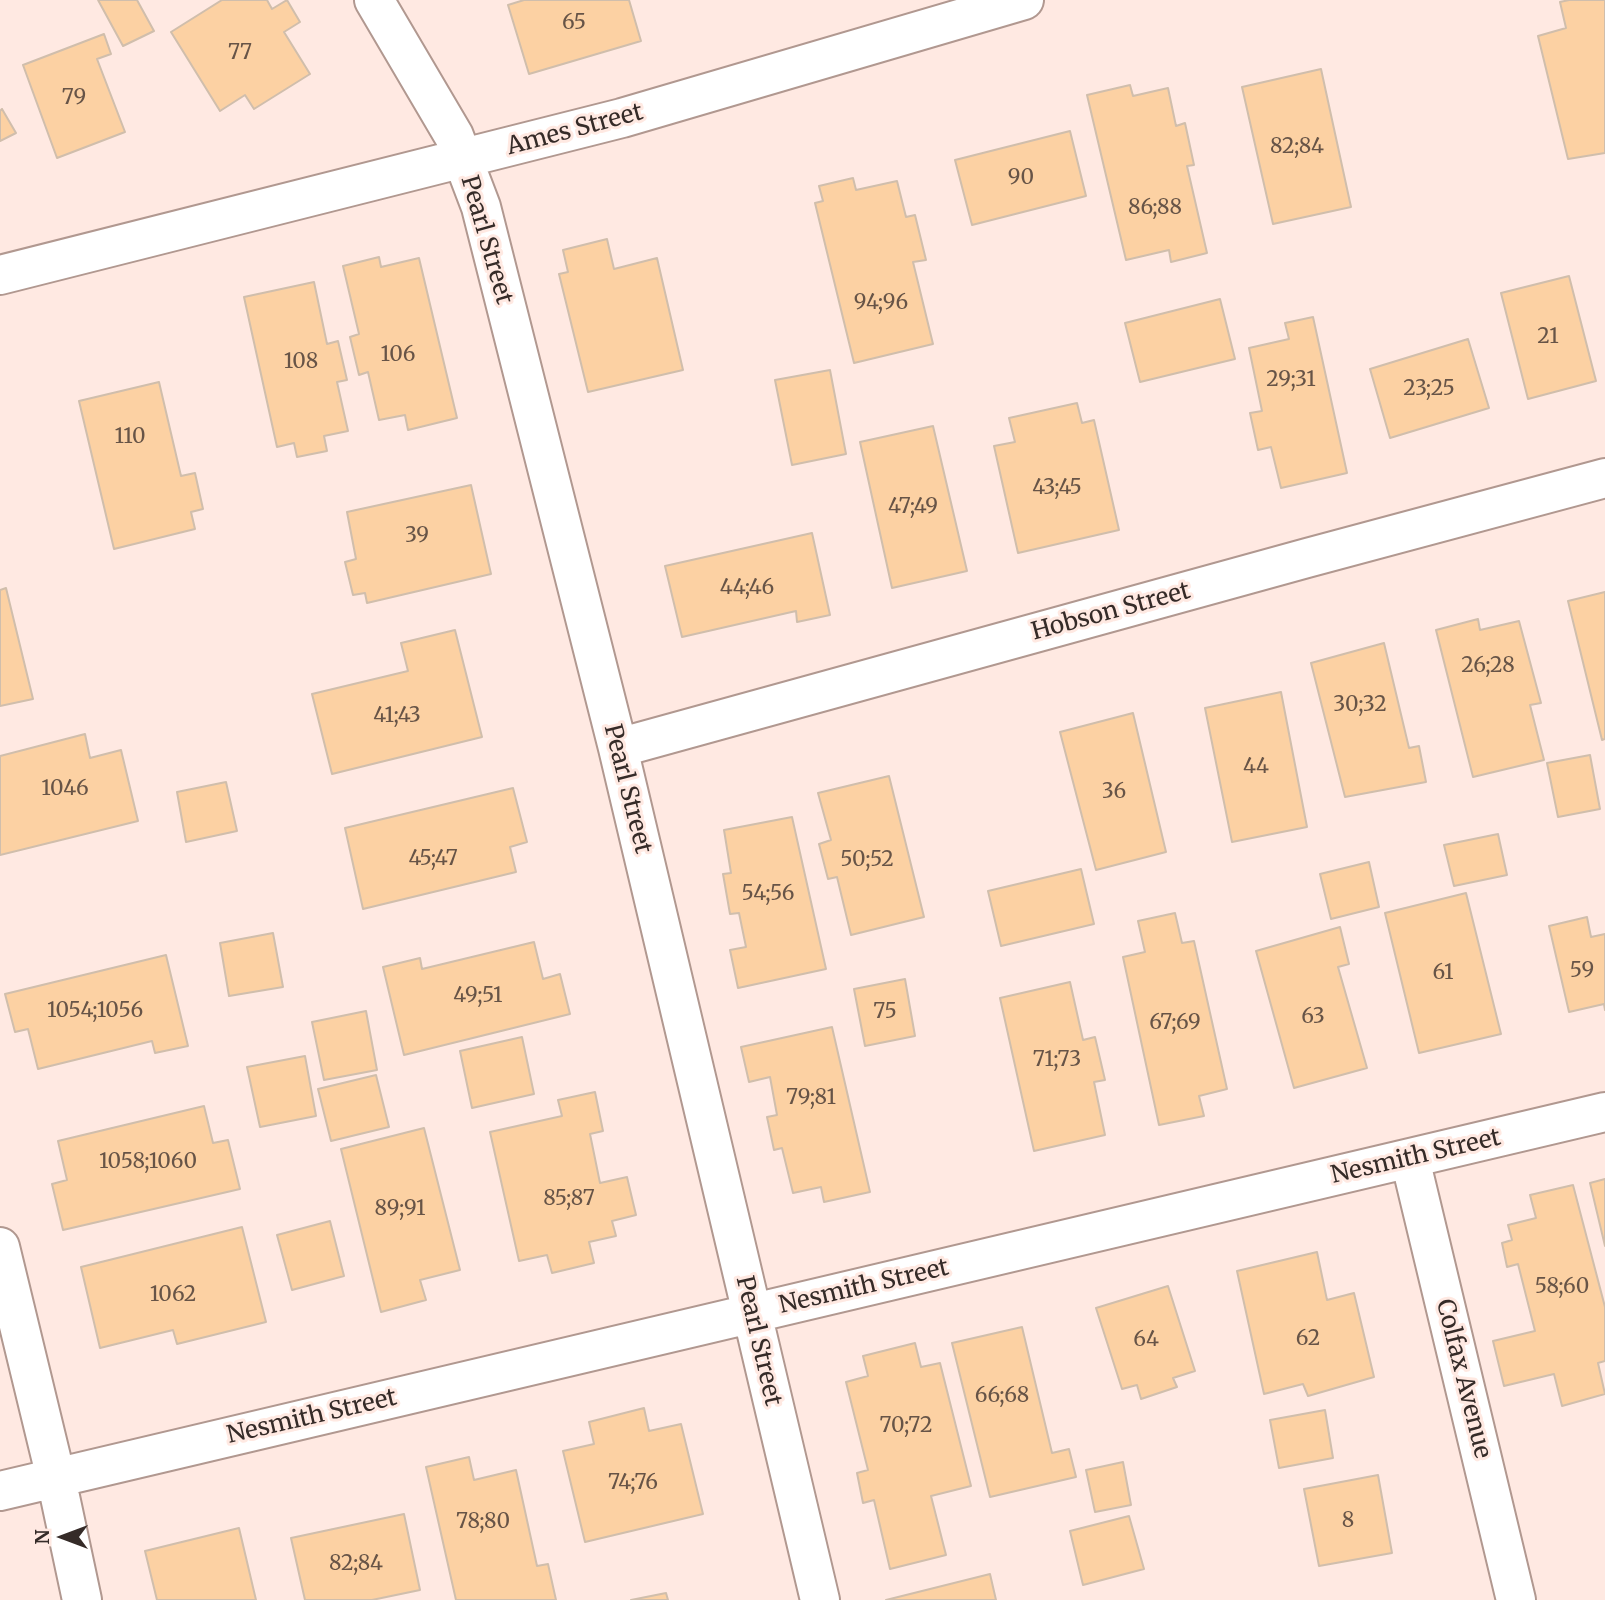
<!DOCTYPE html>
<html>
<head>
<meta charset="utf-8">
<style>
  body { margin:0 }
  #map { position:relative; width:1605px; height:1600px; overflow:hidden; background:#ffe9e2; font-family:Merriweather,serif }
  canvas { display:block }
  .north { position:absolute; left:28px; top:1502px; width:70px; height:70px; -webkit-text-stroke:5px #ffe9e2; paint-order:stroke; rotate:270deg; font-size:19px; font-weight:700; line-height:28px; text-align:center; color:#352b28 }
  .north::after { content:''; display:block; margin:auto; width:24px; height:32px; background:#352b28; clip-path:polygon(50% 0,100% 100%,50% 72%,0 100%) }
</style>
</head>
<body>
<div id="map">
<canvas width="1605" height="1600"></canvas>
<div class="north">N</div>
</div>
<script>
const g = document.querySelector('canvas').getContext('2d');
g.lineJoin = 'round';
function paint(path, color) { g.fillStyle = color; g.fill(path, 'evenodd'); }
const poly = rows => new Path2D(rows.map(r => 'M' + r).join(''));
function strokePath(path, color, width, dash) { g.strokeStyle = color; g.lineWidth = width; g.lineCap = dash ? 'butt' : 'round'; g.setLineDash(dash || []); g.stroke(path); }
function drawText(font, color, halo, rows, align = 'center') {
  g.font = font + ' Merriweather,serif'; g.lineWidth = 6; g.setLineDash([]); g.textBaseline = 'middle'; g.strokeStyle = halo; g.fillStyle = color; for (const [text, x, y, turn = 0] of rows) {
    g.save(); g.translate(x, y); g.rotate((+turn || 0) * Math.PI / 180); g.textAlign = isNaN(turn) ? turn : align; if (halo) g.strokeText(text, 0, 0); g.fillText(text, 0, 0); g.restore();
  }
}
const building = poly([
  [98,0,137,0,154,31,123,46,98,0],
  [222,0,267,0,272,9,287,0,300,22,284,32,310,74,254,109,245,95,220,111,171,32,222,0],
  [524,0,629,0,641,41,529,74,508,5,524,0],
  [1569,0,1605,0,1605,153,1568,159,1538,36,1566,28,1560,2,1569,0],
  [104,34,111,54,97,59,125,132,57,158,23,65,104,34],
  [1321,69,1351,207,1273,224,1242,87,1321,69],
  [1130,85,1133,96,1168,88,1176,126,1185,123,1194,165,1187,166,1207,253,1171,262,1169,250,1126,260,1087,95,1130,85],
  [2,109,16,133,0,141,0,111,2,109],
  [1070,131,1086,196,972,225,955,160,1070,131],
  [853,178,856,190,897,181,906,217,915,215,926,260,913,262,933,344,854,363,815,203,823,201,819,186,853,178],
  [607,239,614,269,657,258,683,370,588,392,559,274,568,272,563,250,607,239],
  [379,257,381,267,419,258,457,418,408,430,405,415,379,420,368,372,359,375,350,337,359,334,343,266,379,257],
  [1569,276,1596,381,1528,399,1501,293,1569,276],
  [314,282,327,344,338,341,347,380,337,382,348,431,324,436,327,451,297,457,294,443,277,447,244,297,314,282],
  [1220,299,1235,359,1140,382,1125,323,1220,299],
  [1313,317,1347,473,1281,488,1271,447,1258,450,1250,413,1262,411,1249,348,1289,339,1285,323,1313,317],
  [1468,339,1489,408,1390,438,1370,369,1468,339],
  [830,370,846,454,792,465,775,380,830,370],
  [159,382,181,476,195,473,203,509,191,512,195,529,114,549,79,401,159,382],
  [1077,403,1082,423,1094,420,1119,530,1018,553,994,446,1015,442,1009,418,1077,403],
  [933,426,967,571,892,588,860,442,933,426],
  [471,485,491,574,367,603,365,593,353,595,345,562,356,559,347,512,471,485],
  [812,533,830,615,797,622,796,611,682,637,665,566,812,533],
  [6,588,33,699,0,706,0,590,6,588],
  [1605,592,1605,739,1602,740,1568,601,1605,592],
  [1478,619,1480,630,1519,621,1541,703,1530,705,1544,760,1473,777,1436,630,1478,619],
  [455,630,482,737,332,774,312,694,408,671,401,643,455,630],
  [1384,643,1409,748,1419,746,1426,782,1345,797,1311,663,1384,643],
  [1281,692,1307,827,1232,842,1205,708,1281,692],
  [1133,713,1166,852,1096,870,1060,732,1133,713],
  [85,734,90,758,121,750,138,821,0,855,0,756,85,734],
  [1590,755,1600,809,1558,817,1547,763,1590,755],
  [889,776,924,917,851,935,837,877,828,879,819,844,831,840,818,793,889,776],
  [226,782,237,831,186,842,177,792,226,782],
  [513,788,527,842,510,847,516,872,363,909,345,828,513,788],
  [792,817,826,969,738,988,730,950,746,947,739,913,730,914,723,874,731,873,724,830,792,817],
  [1498,834,1507,875,1454,886,1444,845,1498,834],
  [1369,862,1379,907,1331,919,1320,874,1369,862],
  [1081,869,1094,924,1001,946,988,891,1081,869],
  [1466,893,1501,1034,1419,1053,1385,913,1466,893],
  [1175,913,1182,943,1194,941,1227,1089,1199,1096,1204,1116,1159,1125,1123,957,1145,952,1138,921,1175,913],
  [1587,917,1591,937,1605,934,1605,1010,1604,1004,1569,1012,1549,926,1587,917],
  [1340,927,1349,964,1338,967,1367,1068,1294,1088,1256,951,1340,927],
  [273,933,283,987,229,996,220,943,273,933],
  [534,942,543,979,560,974,570,1014,404,1055,383,967,420,958,422,969,534,942],
  [166,955,188,1046,155,1053,152,1041,38,1069,28,1029,15,1032,5,994,166,955],
  [905,979,915,1036,865,1046,854,989,905,979],
  [1070,982,1083,1040,1095,1037,1105,1080,1094,1082,1105,1135,1034,1151,1000,998,1070,982],
  [366,1011,377,1070,324,1080,312,1022,366,1011],
  [832,1027,870,1192,824,1202,821,1187,793,1193,782,1148,774,1150,767,1117,777,1115,770,1077,749,1082,741,1047,832,1027],
  [522,1037,534,1094,472,1108,460,1051,522,1037],
  [305,1056,316,1116,260,1127,247,1067,305,1056],
  [376,1075,389,1127,331,1141,318,1089,376,1075],
  [595,1092,603,1131,590,1134,600,1183,627,1177,636,1215,612,1221,616,1236,589,1242,594,1263,552,1273,547,1255,519,1261,490,1132,562,1116,558,1100,595,1092],
  [204,1106,213,1143,228,1140,240,1189,63,1230,52,1184,67,1180,58,1141,204,1106],
  [424,1128,460,1270,420,1280,426,1300,381,1312,341,1149,424,1128],
  [1605,1179,1605,1246,1590,1183,1605,1179],
  [1573,1185,1605,1307,1605,1361,1598,1363,1605,1394,1562,1406,1554,1374,1504,1386,1493,1341,1535,1331,1518,1264,1507,1267,1502,1243,1512,1240,1508,1225,1536,1218,1530,1195,1573,1185],
  [330,1221,344,1276,292,1290,277,1235,330,1221],
  [242,1227,266,1322,177,1344,173,1330,100,1348,81,1267,242,1227],
  [1317,1252,1327,1300,1354,1293,1374,1377,1308,1396,1303,1384,1264,1394,1237,1271,1317,1252],
  [1168,1286,1195,1371,1173,1378,1177,1387,1141,1399,1137,1385,1122,1389,1096,1308,1168,1286],
  [1022,1327,1052,1453,1069,1449,1076,1477,990,1497,952,1343,1022,1327],
  [915,1343,921,1367,940,1363,971,1486,931,1496,946,1555,890,1569,874,1500,863,1503,857,1473,868,1470,846,1382,868,1376,863,1356,915,1343],
  [644,1408,649,1431,681,1424,703,1514,585,1542,563,1451,594,1444,589,1422,644,1408],
  [1325,1410,1333,1458,1279,1468,1270,1420,1325,1410],
  [469,1457,474,1480,516,1470,537,1566,548,1564,556,1600,456,1600,426,1467,469,1457],
  [1123,1462,1131,1505,1095,1512,1086,1470,1123,1462],
  [1378,1475,1392,1553,1319,1566,1304,1489,1378,1475],
  [404,1514,420,1590,372,1600,305,1600,291,1538,404,1514],
  [1129,1516,1144,1569,1083,1585,1070,1531,1129,1516],
  [239,1528,256,1600,157,1600,145,1551,239,1528],
  [990,1574,996,1600,886,1600,990,1574],
  [666,1593,668,1600,631,1600,666,1593]
]);
paint(building, '#fcd1a3');
strokePath(building, '#d0beac', 2);
const minor = poly([
  [374,0,454,136,481,207,618,748,820,1600],
  [0,275,622,118,1024,0],
  [618,748,1307,558,1605,478],
  [1410,1159,1516,1600],
  [0,1247,56,1478,82,1600],
  [0,1491,1605,1112]
]);
strokePath(minor, '#b19890', 42);
strokePath(minor, '#fff', 38);
drawText('21px', '#675447', null, [
  ["65",574,23],
  ["77",240,53],
  ["79",74,98],
  ["82;84",1297,147],
  ["90",1021,178],
  ["86;88",1155,208],
  ["94;96",881,303],
  ["21",1548,337],
  ["106",398,355],
  ["108",301,362],
  ["29;31",1291,380],
  ["23;25",1429,389],
  ["110",130,437],
  ["43;45",1057,488],
  ["47;49",913,507],
  ["39",417,536],
  ["44;46",747,588],
  ["26;28",1488,666],
  ["30;32",1360,705],
  ["41;43",397,716],
  ["44",1256,767],
  ["1046",65,789],
  ["36",1114,792],
  ["45;47",433,859],
  ["50;52",867,860],
  ["54;56",768,894],
  ["59",1582,971],
  ["61",1443,973],
  ["49;51",478,996],
  ["1054;1056",95,1011],
  ["75",885,1012],
  ["63",1313,1017],
  ["67;69",1175,1023],
  ["71;73",1057,1060],
  ["79;81",811,1098],
  ["1058;1060",148,1162],
  ["85;87",569,1199],
  ["89;91",400,1209],
  ["58;60",1562,1287],
  ["1062",173,1295],
  ["62",1308,1339],
  ["64",1146,1340],
  ["66;68",1002,1396],
  ["70;72",906,1426],
  ["74;76",633,1483],
  ["8",1348,1521],
  ["78;80",483,1522],
  ["82;84",356,1564]
]);
drawText('24px', '#352b28', '#ffe9e2', [
  ["Ames Street",575,130,-15],
  ["Pearl Street",486,240,74],
  ["Hobson Street",1111,612,-15],
  ["Pearl Street",627,789,76],
  ["Nesmith Street",1416,1157,-13],
  ["Nesmith Street",864,1287,-13],
  ["Pearl Street",758,1341,77],
  ["Colfax Avenue",1463,1379,76],
  ["Nesmith Street",312,1417,-13]
]);
</script>
</body>
</html>
